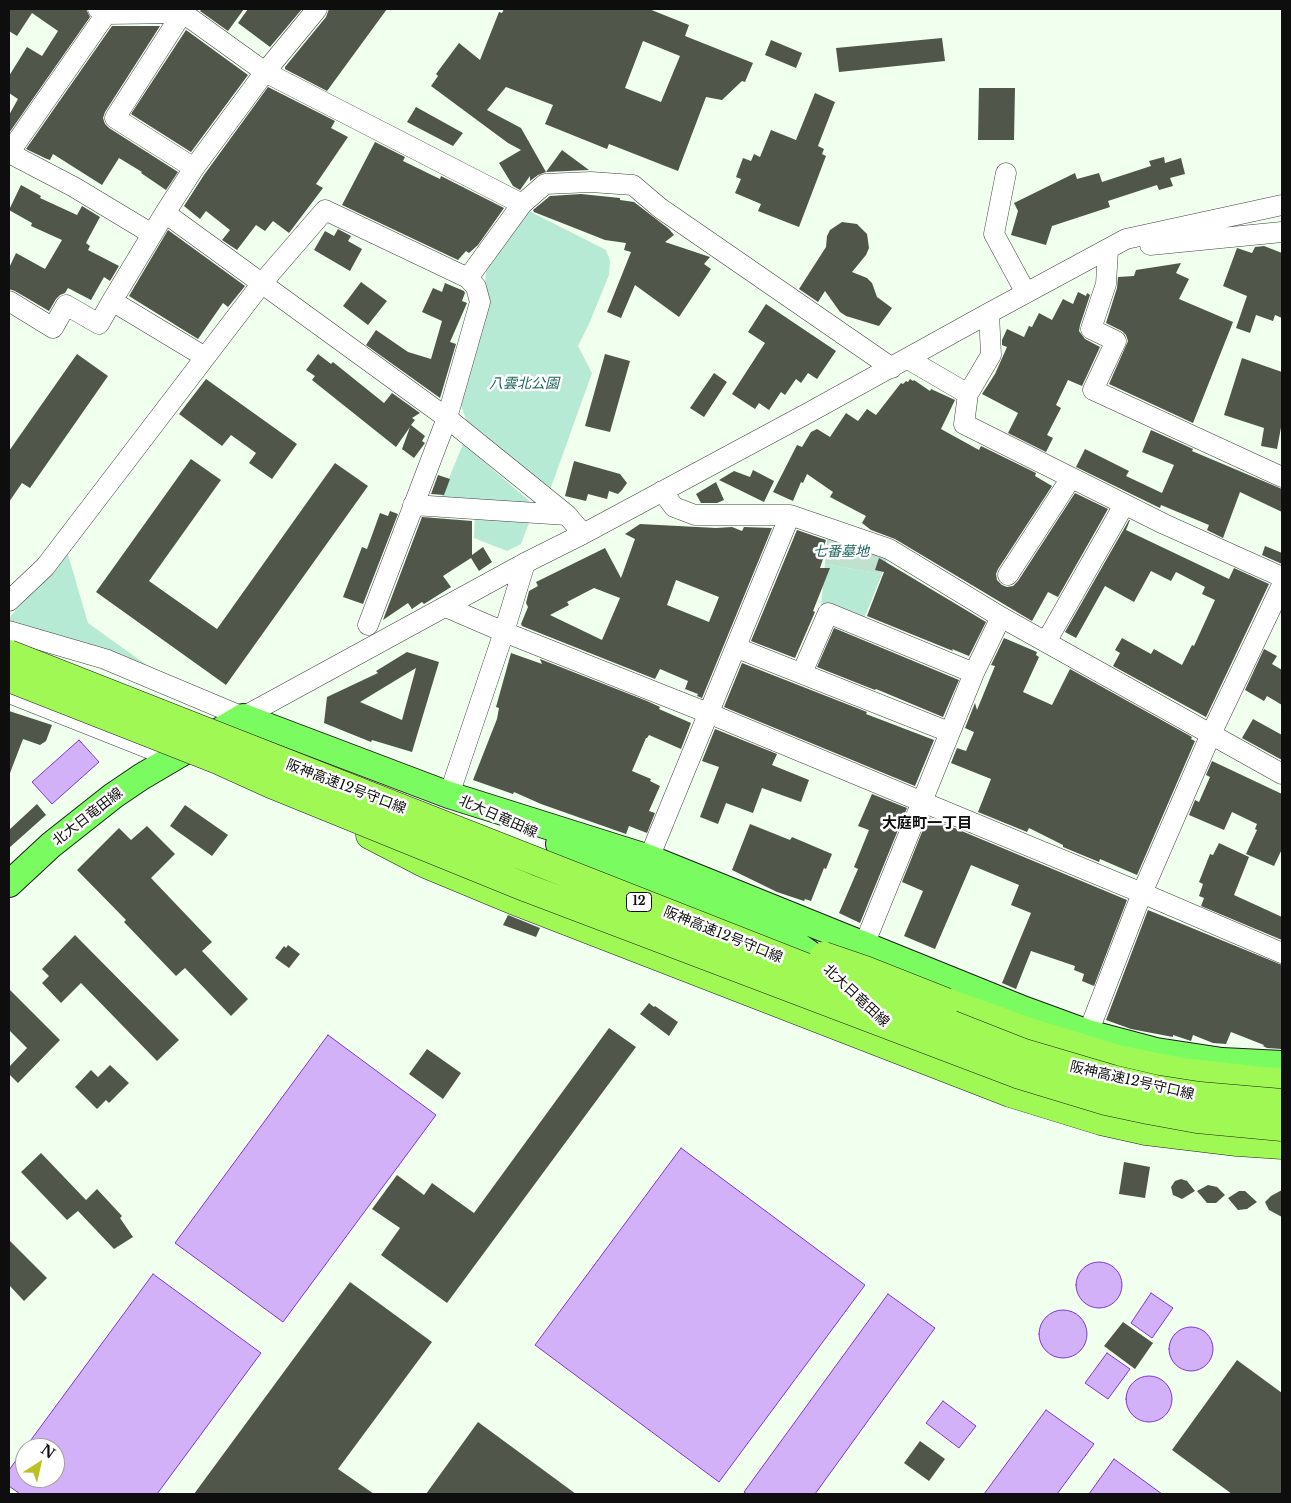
<!DOCTYPE html>
<html>
<head>
<meta charset="utf-8">
<style>
  body { margin:0 }
  #map { position:relative; width:1291px; height:1503px; overflow:hidden; background:#f0ffee; font-family:"Libre Baskerville",serif }
  canvas { display:block }
  .frame { position:absolute; inset:0; border:10px solid #0e0e0e; pointer-events:none }
  .north { position:absolute; left:15px; top:1438px; width:50px; height:50px; box-sizing:border-box; background:#fff; border:1px solid #9f9f9f; border-radius:50%; rotate:35deg; font-size:14px; font-weight:700; line-height:20px; text-align:center; color:#0e0e0e }
  .north::after { content:''; display:block; margin:auto; width:18px; height:22px; background:#bbc122; clip-path:polygon(50% 0,100% 100%,50% 72%,0 100%) }
</style>
</head>
<body>
<div id="map">
<canvas width="1291" height="1503"></canvas>
<div class="frame"></div>
<div class="north">N</div>
</div>
<script>
const g = document.querySelector('canvas').getContext('2d');
g.lineJoin = 'round';
function paint(path, color) { g.fillStyle = color; g.fill(path, 'evenodd'); }
const poly = rows => new Path2D(rows.map(r => 'M' + r).join(''));
function strokePath(path, color, width, dash) { g.strokeStyle = color; g.lineWidth = width; g.lineCap = dash ? 'butt' : 'round'; g.setLineDash(dash || []); g.stroke(path); }
function drawText(font, color, halo, rows, align = 'center') {
  g.font = font + ' "Libre Baskerville","Noto Sans JP",serif'; g.lineWidth = 5; g.setLineDash([]); g.textBaseline = 'middle'; g.strokeStyle = halo; g.fillStyle = color; for (const [text, x, y, turn = 0] of rows) {
    g.save(); g.translate(x, y); g.rotate((+turn || 0) * Math.PI / 180); g.textAlign = isNaN(turn) ? turn : align; if (halo) g.strokeText(text, 0, 0); g.fillText(text, 0, 0); g.restore();
  }
}
paint(poly([
  [527,210,606,250,610,261,609,275,589,324,578,346,592,373,550,490,467,422,458,397,483,305,486,272],
  [463,444,541,511,440,500],
  [475,511,532,515,521,544,507,551,474,538],
  [67,551,88,623,155,671,9,622,9,618],
  [825,564,882,574,863,621,821,605]
]), '#b7ead4');
paint(poly([
  [828,531,887,558,882,574,825,564]
]), '#bfe1cd');
const water = poly([
  [79,740,99,762,52,804,32,782,79,740],
  [328,1035,436,1115,283,1322,175,1243,328,1035],
  [681,1148,865,1285,719,1482,535,1345,681,1148],
  '1076 1285a23 23 0 1 1 46 0a23 23 0 1 1-46 0Z',
  [153,1274,261,1353,157,1494,20,1494,9,1486,9,1470,25,1448,25,1478,55,1478,55,1448,25,1448,153,1274],
  [1151,1293,1173,1308,1152,1338,1131,1323,1151,1293],
  [888,1294,935,1328,815,1494,747,1494,744,1492,888,1294],
  '1039 1334a24 24 0 1 1 48 0a24 24 0 1 1-48 0Z',
  '1169 1349a22 22 0 1 1 44 0a22 22 0 1 1-44 0Z',
  [1107,1353,1130,1369,1108,1399,1085,1383,1107,1353],
  '1126 1399a23 23 0 1 1 46 0a23 23 0 1 1-46 0Z',
  [943,1401,976,1426,959,1448,926,1423,943,1401],
  [1046,1410,1094,1444,1057,1494,984,1494,1046,1410],
  [1114,1459,1162,1494,1089,1494,1114,1459]
]);
paint(water, '#d2b1f8');
strokePath(water, '#8137d1', 1);
paint(poly([
  [9,9,86,9,90,17,9,133,9,115,18,99,9,93,9,76,27,47,42,56,58,31,32,13,17,36,9,31],
  [202,9,244,9,228,31,200,11],
  [248,9,302,9,270,47,238,23],
  [329,9,387,9,327,91,285,69,285,67,326,17],
  [504,9,649,9,689,25,685,36,753,63,745,82,742,81,722,100,706,97,678,171,609,144,607,149,545,124,553,105,506,87,487,110,521,128,546,172,538,175,530,181,530,176,520,190,513,186,499,163,521,150,508,143,431,86,438,76,436,74,459,43,480,60,499,12,502,13],
  [643,41,680,56,661,102,625,88],
  [112,26,160,26,105,112,103,118,105,124,109,128,178,172,166,190,141,173,142,172,119,158,102,185,53,154,50,160,47,159,26,149],
  [186,30,248,75,191,152,131,114],
  [942,38,945,61,839,72,836,48],
  [771,40,802,53,796,68,765,55],
  [268,87,335,121,331,128,348,137,316,184,323,188,289,233,273,221,265,231,256,225,237,250,222,240,230,230,206,211,200,219,184,206,204,175],
  [979,88,1015,88,1014,140,978,140],
  [815,93,835,102,818,146,824,149,822,154,826,156,799,227,758,211,761,204,735,193,741,179,736,177,743,158,751,161,754,154,760,157,771,130,796,140],
  [416,107,463,133,453,146,407,122],
  [375,142,405,157,403,161,440,179,441,176,504,208,478,245,469,253,466,251,458,260,342,205],
  [562,150,589,170,546,172],
  [1164,157,1165,163,1181,158,1185,174,1170,178,1173,186,1159,190,1157,185,1108,201,1110,207,1052,226,1046,245,1011,235,1018,211,1014,203,1075,173,1077,179,1099,173,1102,182,1151,166,1149,161],
  [21,185,41,196,40,198,77,215,82,206,100,217,86,243,90,246,88,250,119,266,110,281,104,277,91,300,68,288,65,293,60,295,56,299,49,311,15,291,9,289,9,268,16,253,45,269,62,240,31,226,32,223,9,210],
  [581,194,620,198,620,200,634,202,669,229,674,235,665,242,710,257,704,264,711,269,679,317,635,285,621,318,607,312,631,252,624,250,626,243,605,240,534,212,533,210,550,196],
  [842,222,857,224,867,234,869,248,866,255,852,272,867,278,872,283,877,297,892,308,879,326,846,316,840,312,825,291,818,302,799,289,826,247,827,236,830,230],
  [338,229,351,236,348,241,362,249,350,271,314,250,325,231,334,236],
  [168,230,245,286,228,307,223,303,198,339,129,296],
  [1264,246,1282,253,1282,318,1275,315,1273,321,1256,315,1250,333,1236,328,1247,296,1223,286,1237,248,1252,253,1255,247],
  [1181,263,1176,273,1189,279,1179,299,1233,322,1193,423,1109,384,1128,341,1126,335,1122,331,1106,323,1117,288,1118,277,1134,276,1136,270],
  [361,282,387,301,368,325,343,306],
  [445,283,464,291,465,293,462,301,467,303,450,342,456,344,440,398,366,345,376,330,408,352,431,359,442,321,422,312,433,288,442,292],
  [1078,292,1086,296,1087,293,1090,295,1080,325,1079,331,1085,339,1100,347,1082,386,1068,380,1056,405,1061,408,1047,435,1053,438,1046,452,1008,433,1018,413,982,394,995,374,1007,347,1002,345,1002,340,1007,329,1024,337,1029,326,1032,327,1039,313,1052,320,1063,299,1073,304],
  [766,304,836,351,817,379,808,373,801,383,796,379,785,395,781,392,769,410,759,403,755,409,732,394,765,343,748,332],
  [77,354,108,376,30,488,22,483,9,502,9,451],
  [318,354,331,364,333,362,384,403,392,393,420,413,412,418,415,420,411,425,425,436,422,441,425,443,414,458,402,449,410,427,396,447,312,380,315,376,306,370],
  [605,354,630,361,610,432,585,426],
  [1242,358,1282,372,1282,422,1277,449,1261,446,1264,428,1224,415],
  [714,373,727,382,704,417,690,408],
  [206,379,297,444,272,479,249,463,256,453,231,435,222,446,179,414],
  [910,379,913,381,914,380,930,391,931,389,955,400,941,429,979,450,981,446,1036,473,1035,476,1052,486,998,569,996,574,997,580,1002,585,1007,587,1013,586,1018,581,1075,493,1108,509,1058,597,1048,592,1032,621,895,539,871,530,862,523,866,516,830,497,833,492,807,474,803,483,801,482,793,501,773,492,797,445,802,447,811,432,817,429,830,437,846,413,858,421,867,409,876,415,901,383,903,384,906,381,908,382],
  [1151,430,1193,449,1192,451,1282,489,1282,512,1240,492,1223,538,1207,530,1209,525,1161,505,1160,508,1076,467,1085,449,1129,471,1126,476,1162,493,1174,465,1142,452],
  [191,459,221,480,149,581,217,629,335,463,368,486,226,685,96,592],
  [574,461,620,474,627,483,622,490,618,494,609,491,607,499,588,494,586,501,565,496],
  [753,470,774,481,764,502,719,480,734,471,750,477],
  [438,475,450,479,444,495,431,494],
  [716,482,724,500,717,503,701,503,696,494],
  [390,511,398,514,363,604,343,597,362,547,367,549,380,513,388,516],
  [422,517,472,521,472,555,483,547,492,562,479,571,471,558,443,576,451,587,424,604,422,602,412,609,408,603,383,620],
  [1129,520,1130,520,1126,530,1229,579,1234,568,1269,584,1206,717,1113,666,1120,653,1115,650,1122,638,1151,654,1154,649,1182,665,1192,645,1194,646,1215,600,1202,594,1205,587,1176,572,1171,581,1151,571,1134,602,1105,586,1076,638,1065,632],
  [640,524,716,528,732,527,742,531,744,527,772,528,702,698,697,696,698,694,685,689,688,681,660,669,655,679,522,626,521,624,528,607,526,603,529,591,538,586,536,582,605,548,621,578,635,539,625,534],
  [676,580,719,597,709,622,667,605],
  [594,588,620,598,602,640,550,615,569,605,567,602],
  [797,530,826,540,824,546,827,547,820,568,830,568,813,611,815,612,795,658,751,641],
  [1265,546,1282,553,1282,564,1262,555],
  [879,558,986,622,969,656,952,649,953,651,867,616,884,572,875,570],
  [834,628,959,680,943,717,876,689,875,690,817,667],
  [1004,638,1037,652,1036,655,1039,657,1023,692,1052,705,1070,669,1192,737,1191,739,1195,741,1137,875,1100,859,1099,862,1063,847,1063,845,1029,828,1027,832,978,812,991,779,951,763,957,748,966,751,974,732,965,728,975,703,977,710,995,666,991,665],
  [1264,649,1277,656,1272,664,1282,670,1282,705,1267,696,1264,701,1245,690],
  [407,652,439,662,412,752,372,740,371,742,324,723,327,697,378,673,376,671],
  [416,668,402,720,360,702],
  [511,653,542,664,540,659,647,701,660,707,659,709,691,723,681,749,649,735,647,738,646,738,632,771,651,779,650,781,660,786,649,811,655,813,647,833,629,826,626,834,541,804,514,792,513,794,473,780,497,719,499,708,496,707],
  [742,663,867,712,866,714,934,740,915,786,724,707],
  [9,711,52,725,46,741,40,745,23,739,10,773,9,773],
  [1253,719,1282,735,1282,760,1242,738],
  [715,729,777,754,772,765,809,780,801,802,762,788,753,813,726,803,718,824,700,817,719,767,702,761],
  [1212,761,1282,794,1282,849,1274,866,1246,854,1257,830,1255,829,1257,824,1232,812,1224,830,1189,815,1195,800,1199,802,1210,777,1206,775],
  [872,794,907,808,860,923,839,913,858,869,854,867,869,830,858,826],
  [37,804,46,815,9,848,9,830],
  [185,805,228,835,212,856,170,826],
  [928,817,1127,900,1094,986,1082,981,1084,974,1074,970,1075,966,1031,951,1016,989,1002,983,1031,913,1011,905,1019,885,971,865,935,949,904,936,923,891,902,882],
  [750,824,790,840,792,837,832,854,826,869,824,868,811,901,805,899,804,901,777,892,732,870],
  [147,826,175,854,151,878,212,942,202,951,248,999,231,1016,185,968,176,976,124,922,126,920,77,870,119,828,131,840],
  [1219,843,1249,857,1234,895,1282,917,1282,940,1201,906,1204,898,1199,896,1203,884,1199,882,1210,854,1213,855],
  [1148,910,1282,965,1282,1049,1267,1048,1263,1046,1264,1045,1231,1032,1226,1044,1213,1043,1193,1035,1191,1041,1173,1035,1173,1037,1131,1029,1106,1020],
  [508,915,540,928,536,937,503,925],
  [75,935,179,1040,157,1061,81,983,61,1003,42,983,49,976,42,969],
  [288,945,300,954,289,968,275,958,284,946,286,948],
  [9,989,60,1040,18,1083,9,1074,9,1067,27,1048,9,1030],
  [649,1003,654,1007,655,1006,678,1022,669,1036,640,1014],
  [609,1028,636,1047,447,1303,381,1255,400,1228,372,1209,397,1175,424,1195,432,1183,474,1213],
  [427,1049,461,1073,443,1099,409,1074],
  [110,1065,129,1083,109,1103,106,1100,97,1109,75,1087,91,1070,98,1077],
  [41,1153,86,1200,97,1189,122,1216,120,1218,133,1237,114,1249,78,1211,67,1220,21,1172],
  [1124,1162,1150,1167,1145,1198,1119,1194],
  [1181,1179,1187,1181,1195,1191,1182,1199,1173,1195,1171,1187,1175,1181],
  [1208,1185,1217,1187,1225,1195,1216,1203,1207,1203,1197,1191],
  [1282,1190,1282,1217,1269,1210,1265,1202,1271,1196],
  [1239,1191,1245,1191,1257,1202,1247,1209,1238,1210,1228,1198],
  [9,1240,47,1278,24,1301,9,1285],
  [350,1282,432,1342,338,1469,374,1494,194,1494],
  [1123,1322,1153,1343,1135,1369,1104,1346],
  [1237,1360,1282,1393,1282,1494,1232,1494,1172,1450],
  [478,1422,576,1494,426,1494],
  [920,1441,945,1459,929,1481,904,1463]
]), '#50564a');
const minor = poly([
  [98,9,106,14,183,13,265,72,522,204],
  [185,9,115,118,194,168],
  [9,153,106,14],
  [9,153,74,187,152,234],
  [1006,173,994,234,1026,293],
  [165,213,447,418,567,515,583,534],
  [1150,245,1282,232],
  [1108,250,1106,284,1091,329,1116,341,1093,390,1282,477],
  [9,301,53,328,66,305,99,324,112,301],
  [205,357,112,301,165,213,194,168,265,72,317,9],
  [908,359,968,394,964,424,1164,524,1282,577],
  [968,394,991,355,989,313],
  [662,491,674,507,695,515,790,515,889,549,1001,617,1282,774],
  [413,505,567,515],
  [1008,575,1071,478],
  [9,601,45,567,262,283,325,210,468,278,522,204,545,184,591,182,633,185,660,208,892,368],
  [446,607,504,632,708,713,1142,893,1282,953],
  [368,625,447,418,480,302,476,287,468,278],
  [9,631,105,659,243,717,525,563,583,534,810,412,989,313,1126,239,1282,205],
  [1046,642,1124,505],
  [737,648,949,732],
  [802,673,828,613,974,673],
  [9,693,173,758],
  [449,795,504,632,525,563],
  [649,858,790,515],
  [864,945,974,673,1001,617],
  [1088,1033,1142,893,1211,734,1282,585]
]);
const major = poly([
  [559,844,593,860,745,915,782,934,817,959,837,977],
  [9,884,51,845,113,796,141,777,243,717,449,795,649,858,1025,1010,1088,1033,1156,1051,1222,1061,1282,1064]
]);
const highway = poly([
  [370,835,426,864,520,903,1010,1093,1101,1121,1146,1131,1237,1142,1282,1145],
  [946,1002,1032,1033,1117,1059,1181,1072,1262,1081,1282,1082]
]);
strokePath(minor, '#414141', 21);
strokePath(major, '#1f1f1f', 28);
strokePath(highway, '#1f1f1f', 29);
strokePath(minor, '#fff', 20);
strokePath(major, '#7afc61', 26);
strokePath(highway, '#9ff853', 28);
const highwayBridge = poly([
  [9,654,1024,1053,1112,1079,1155,1089,1200,1096,1282,1103],
  [9,678,218,760,271,784,527,888,1017,1074,1106,1101,1148,1110,1197,1119,1282,1127],
  [824,956,865,970,946,1002]
]);
strokePath(highwayBridge, '#1f1f1f', 29, []);
strokePath(highwayBridge, '#9ff853', 28);
for (const [x, y, w] of [
  [639,902,25]
]) { const box = new Path2D(); box.roundRect(x - w / 2, y - 9.5, w, 19, 4); g.fillStyle = '#fff'; g.fill(box); strokePath(box, '#0e0e0e', 1); }
drawText('bold 12px', '#0e0e0e', null, [
  ["12",639,902]
]);
drawText('italic 14px', '#1c675e', '#fff', [
  ["八雲北公園",524,384],
  ["七番墓地",841,552]
]);
drawText('14px', '#0e0e0e', '#fff', [
  ["阪神高速12号守口線",346,787,21],
  ["北大日竜田線",88,817,-38],
  ["北大日竜田線",498,817,24],
  ["阪神高速12号守口線",723,935,22],
  ["北大日竜田線",856,996,43],
  ["阪神高速12号守口線",1132,1081,13]
]);
drawText('bold 15px', '#0e0e0e', '#fff', [
  ["大庭町一丁目",927,824]
]);
</script>
</body>
</html>
